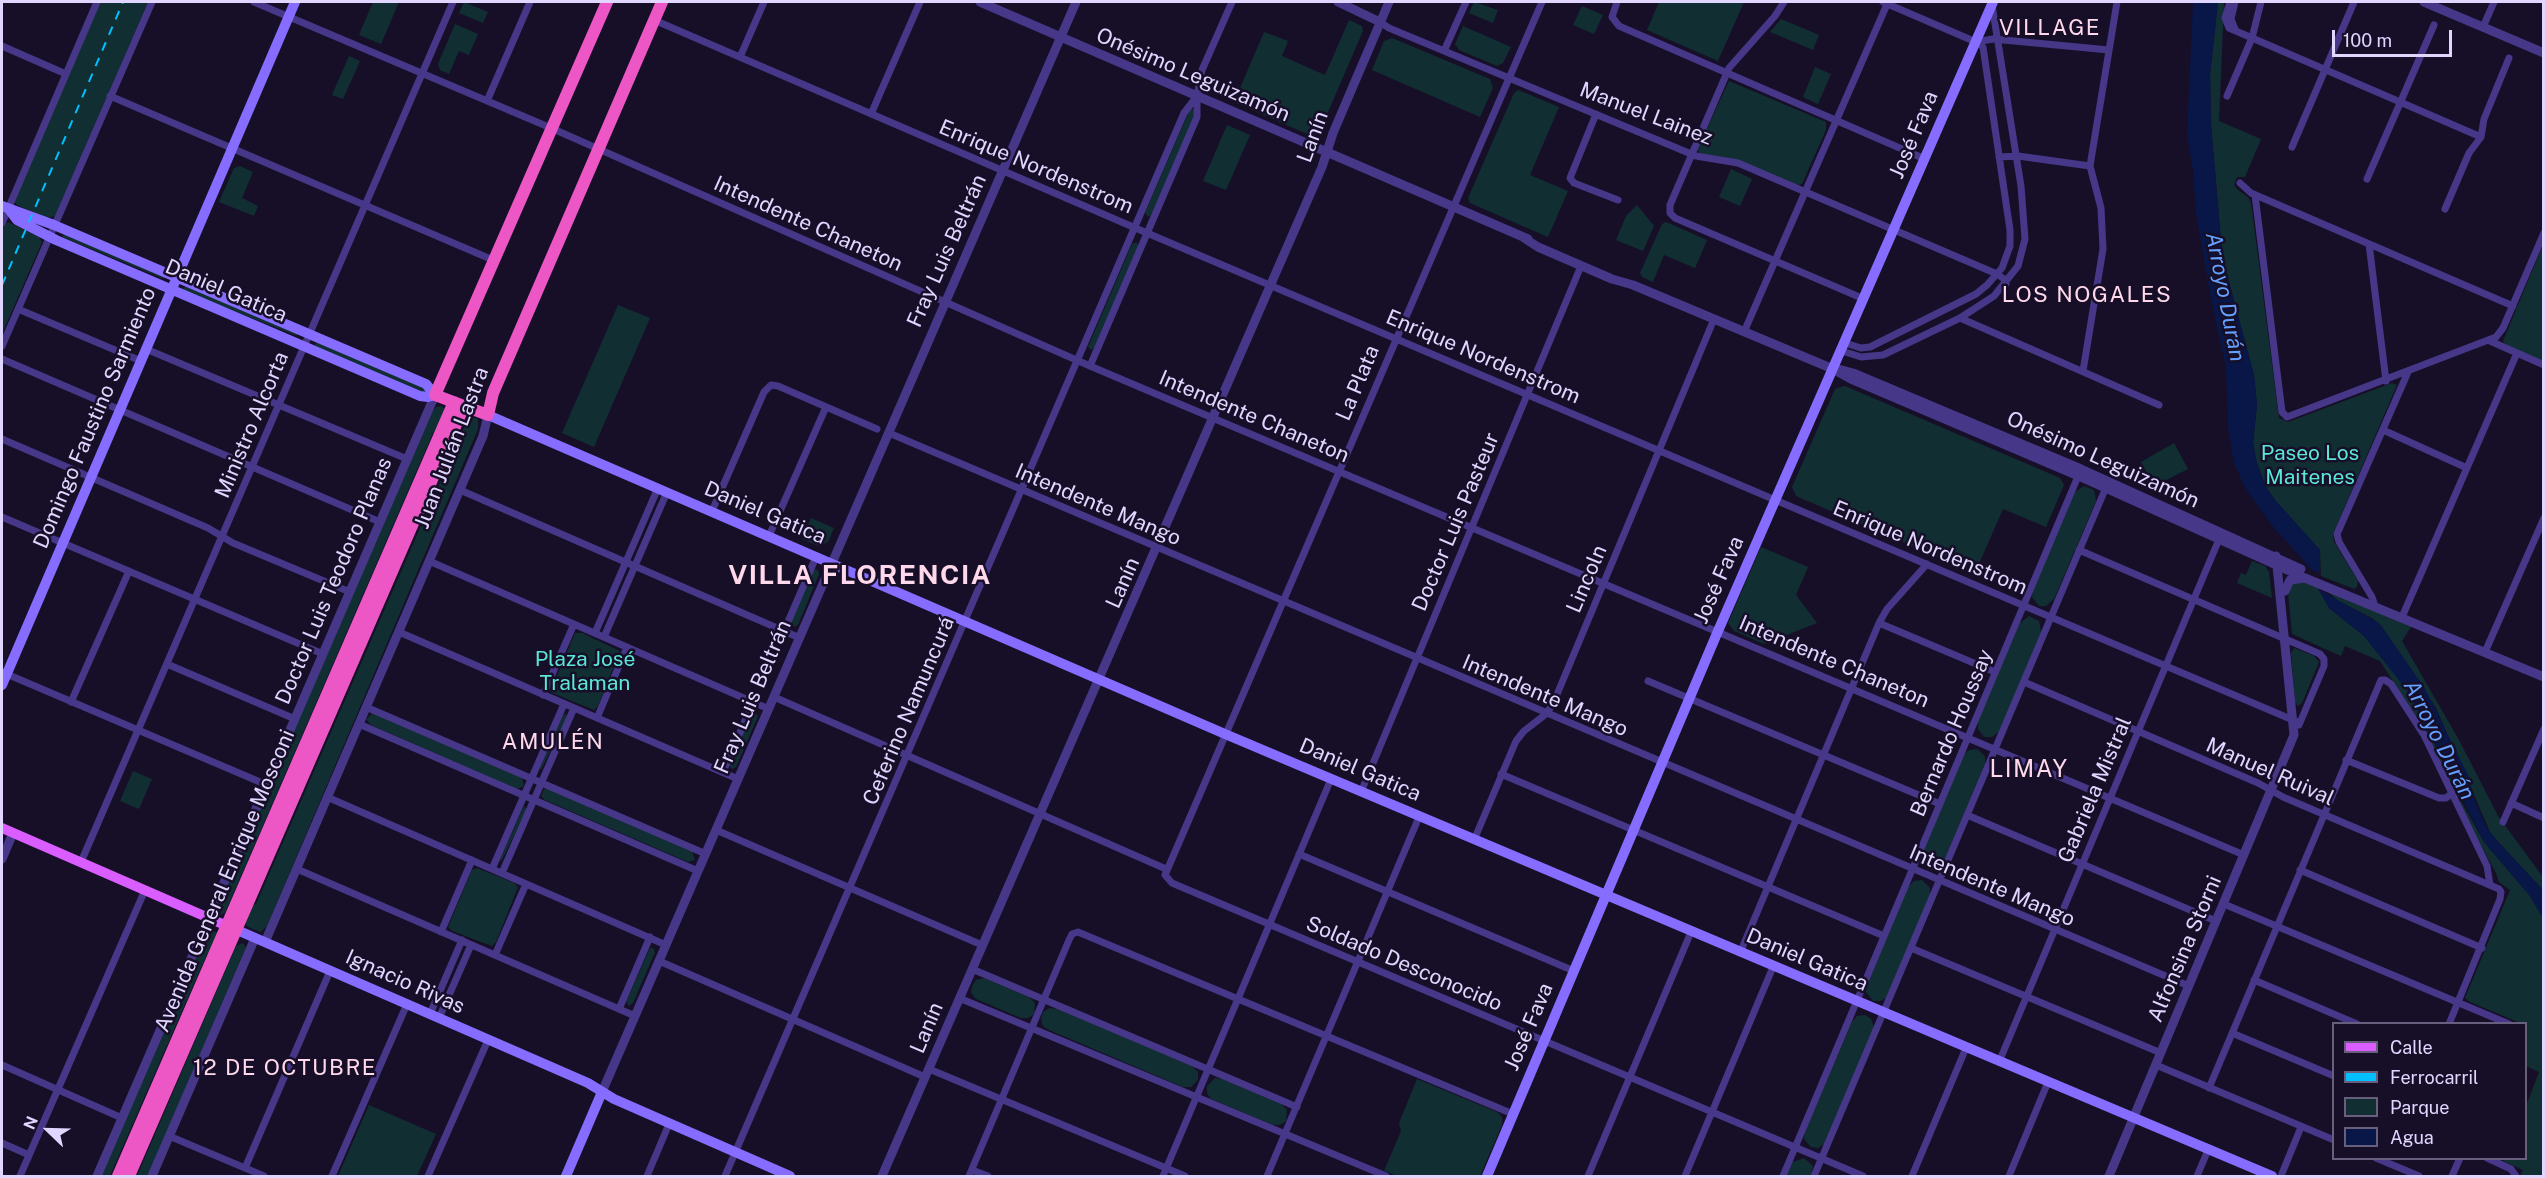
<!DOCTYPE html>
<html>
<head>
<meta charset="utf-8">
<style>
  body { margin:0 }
  #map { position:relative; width:2545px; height:1178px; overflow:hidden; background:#170f28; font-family:"Public Sans",sans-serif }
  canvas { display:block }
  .frame { position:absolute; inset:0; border:3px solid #e1d6ff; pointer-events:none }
  .legend { position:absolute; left:2332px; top:1022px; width:195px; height:138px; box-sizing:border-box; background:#170f28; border:2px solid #685f7e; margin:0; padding:8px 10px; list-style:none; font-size:18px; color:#e1d6ff }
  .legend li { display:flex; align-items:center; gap:12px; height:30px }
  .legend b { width:30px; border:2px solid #685f7e }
  .north { position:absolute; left:18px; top:1100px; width:60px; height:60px; -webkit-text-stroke:4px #170f28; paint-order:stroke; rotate:293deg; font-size:16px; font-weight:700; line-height:24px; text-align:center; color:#e1d6ff }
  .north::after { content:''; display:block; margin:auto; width:21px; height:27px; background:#e1d6ff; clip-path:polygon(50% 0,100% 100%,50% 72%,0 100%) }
  .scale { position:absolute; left:2332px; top:30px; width:120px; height:27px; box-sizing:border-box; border:3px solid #e1d6ff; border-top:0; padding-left:8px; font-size:18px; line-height:21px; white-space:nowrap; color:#e1d6ff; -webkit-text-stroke:4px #170f28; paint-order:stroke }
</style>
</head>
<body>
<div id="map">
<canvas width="2545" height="1178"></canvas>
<div class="frame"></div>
<ul class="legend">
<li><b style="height:8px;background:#da5dff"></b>Calle</li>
<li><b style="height:8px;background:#02c0ff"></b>Ferrocarril</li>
<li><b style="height:16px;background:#112f33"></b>Parque</li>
<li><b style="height:16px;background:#081648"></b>Agua</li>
</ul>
<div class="north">N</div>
<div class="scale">100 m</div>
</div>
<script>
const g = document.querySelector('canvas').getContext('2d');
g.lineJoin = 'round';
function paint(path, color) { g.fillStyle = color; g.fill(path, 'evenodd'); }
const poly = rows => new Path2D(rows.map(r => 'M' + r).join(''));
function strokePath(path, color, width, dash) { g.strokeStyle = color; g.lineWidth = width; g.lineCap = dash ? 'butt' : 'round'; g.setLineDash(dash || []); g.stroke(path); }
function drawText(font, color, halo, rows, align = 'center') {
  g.font = font + ' "Public Sans",sans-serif'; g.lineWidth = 5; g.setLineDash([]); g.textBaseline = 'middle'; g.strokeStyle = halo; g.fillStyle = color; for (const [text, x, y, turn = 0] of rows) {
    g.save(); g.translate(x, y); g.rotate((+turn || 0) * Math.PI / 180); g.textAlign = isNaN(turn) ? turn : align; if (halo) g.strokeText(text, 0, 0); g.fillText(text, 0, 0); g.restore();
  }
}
paint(poly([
  [100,2,148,2,55,216,46,218,17,205,14,201],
  [373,2,399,2,381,44,359,35],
  [464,2,488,12,483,23,459,13],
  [1474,2,1498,10,1493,23,1469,13],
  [1659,2,1744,2,1718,61,1647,30],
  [2218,2,2224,2,2219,121,2261,139,2245,177,2237,177,2234,185,2238,190,2248,197,2251,203,2279,418,2288,422,2392,383,2397,385,2333,534,2334,542,2358,581,2357,587,2354,589,2321,576,2320,550,2275,500,2266,487,2257,463,2253,443,2257,405,2254,375,2225,267,2221,240,2211,125,2210,74],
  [1582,6,1603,15,1594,34,1573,25],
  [1781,19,1819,35,1813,50,1770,32],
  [1349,20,1362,26,1363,31,1319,133,1312,136,1234,102,1264,32,1288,41,1282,56,1325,75],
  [455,24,478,34,469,55,459,51,449,74,440,70,438,64],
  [1463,26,1511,47,1503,63,1497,66,1459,50,1455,44],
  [1392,38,1490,79,1493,88,1480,117,1372,70,1384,41],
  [349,56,360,61,343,99,332,95],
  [1815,67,1831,74,1818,104,1803,97],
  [1729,81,1826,122,1826,130,1802,184,1798,185,1699,154,1698,148],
  [1518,90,1559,107,1530,175,1568,191,1548,237,1470,203,1468,198,1514,93],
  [1190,109,1193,109,1195,114,1151,215,1148,217,1145,213],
  [1227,125,1250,135,1226,190,1203,181],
  [240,166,253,172,242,198,258,206,254,216,219,202,234,168],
  [1731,169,1752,179,1740,206,1719,197],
  [1637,205,1654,226,1643,251,1616,240,1626,216],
  [8,222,39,237,42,242,2,334,2,230,5,224],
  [1666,222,1707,240,1695,268,1664,255,1653,282,1642,277,1640,273,1662,224],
  [64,234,164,277,164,279,62,237],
  [1137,242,1138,246,1094,348,1091,350,1088,347,1132,244],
  [2543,245,2543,362,2505,344,2503,341],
  [186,286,297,334,297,336,184,291,183,289],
  [618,305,650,318,594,447,562,433],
  [316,342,428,389,426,393,315,346],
  [1845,386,2060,478,2064,485,2046,527,2003,509,1975,573,1796,496,1792,487,1835,389],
  [441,406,445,409,437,430,433,433,225,913,220,915,218,914,217,908,394,500,433,411,436,407],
  [469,416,478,419,478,429,267,926,261,932,248,927,245,923,251,906,256,904],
  [2174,443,2188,469,2154,486,2141,462],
  [2084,486,2094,490,2096,501,2054,599,2046,606,2039,606,2032,597,2033,590,2075,492],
  [811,518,834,528,828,542,818,546,802,539],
  [1761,547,1808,567,1796,595,1817,623,1764,644,1734,631,1728,623],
  [2252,561,2265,566,2269,572,2272,598,2237,583,2241,573,2246,575],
  [814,569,818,570,819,574,798,625,794,627,791,622],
  [2297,580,2318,587,2329,608,2364,636,2402,683,2415,702,2463,805,2484,842,2530,896,2543,918,2543,1176,2520,1176,2523,1170,2503,1161,2504,1159,2526,1158,2526,1106,2539,1072,2526,1066,2526,1024,2520,1023,2470,1002,2465,998,2510,890,2499,882,2496,873,2460,807,2423,727,2380,661,2345,646,2341,656,2292,634,2288,593,2292,582],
  [2327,591,2411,627,2402,641,2459,740,2498,816,2543,877,2543,890,2491,834,2436,708,2382,627,2372,618,2338,601],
  [2029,616,2039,621,2041,632,2000,731,1992,737,1984,737,1978,729,1978,721,2020,623],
  [575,633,582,633,620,651,598,706,594,710,550,692],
  [2294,648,2314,656,2319,662,2302,703,2298,706,2295,702,2291,653],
  [754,711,758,716,736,767,732,769,729,765,751,713],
  [373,713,522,778,524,786,517,789,371,725,366,719],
  [566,714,567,717,541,770,540,768,563,715],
  [1977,749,1985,756,1985,764,1943,863,1935,870,1928,869,1921,861,1922,854,1963,755,1969,750],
  [133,771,152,779,139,809,120,801],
  [544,789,550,789,692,851,695,860,688,862,545,800,541,796],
  [524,806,527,809,501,862,500,860],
  [477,868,514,883,518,887,496,942,492,946,452,931,448,927,472,870],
  [1922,880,1930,888,1930,896,1886,998,1880,1001,1873,1001,1866,992,1867,985,1908,887,1914,881],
  [212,930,218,933,211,951,207,954,110,1176,101,1176,208,932],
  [243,943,246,947,148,1176,137,1176,236,946],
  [650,948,653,948,655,952,633,1003,629,1006,626,1002],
  [984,978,1029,997,1035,1003,1034,1014,1028,1018,1021,1018,976,999,971,993,972,986,976,980],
  [1050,1008,1058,1009,1192,1066,1198,1072,1198,1080,1191,1087,1183,1087,1049,1030,1043,1026,1041,1019,1043,1012],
  [1865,1015,1871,1019,1874,1027,1824,1144,1818,1148,1811,1147,1804,1139,1805,1132,1852,1022,1857,1016],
  [1215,1078,1223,1079,1281,1104,1287,1110,1286,1121,1280,1125,1273,1125,1211,1099,1207,1093,1207,1086],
  [1417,1079,1497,1112,1502,1117,1502,1125,1480,1176,1397,1176,1384,1171,1401,1131,1399,1123],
  [369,1105,436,1134,417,1176,338,1176],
  [1804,1158,1813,1166,1811,1176,1786,1176,1793,1162]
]), '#112f33');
paint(poly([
  [2193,2,2218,2,2210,74,2211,125,2221,240,2225,267,2254,375,2257,405,2253,443,2257,463,2266,487,2275,500,2320,550,2320,573,2312,570,2274,528,2245,488,2234,463,2228,427,2226,368,2211,299,2196,213,2193,170,2187,134],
  [2318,589,2379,623,2424,687,2468,775,2475,802,2486,826,2497,841,2543,890,2543,918,2530,896,2484,842,2409,693,2364,636,2329,608]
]), '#081648');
strokePath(poly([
  [254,2,551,128,1090,366,2244,855],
  [1542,2,1165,875,1172,883,1863,1176],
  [1617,2,1612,17,1619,26,1925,159],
  [1784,2,1775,16,1729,68,1670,205,1670,213,1675,218,1864,299],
  [2230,2,2225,18,2229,28,2481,137],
  [2235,2,2231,19,2235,29],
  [654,20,1147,233,2300,723],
  [1380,22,1389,28,1696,156,1738,163,1997,274,2004,279,2006,284],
  [2483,27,2494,2],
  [1976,42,1993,39,2109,50],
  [2,46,66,74],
  [1444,51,1466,2],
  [740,57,764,2],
  [110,96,493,260],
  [2227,96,2252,38,2261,2],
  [487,101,530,2],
  [871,114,920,2],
  [1596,114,1570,178,1574,183,1618,200],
  [2292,147,2354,2],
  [1999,157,2018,156,2090,166],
  [2367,179,2434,25],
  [2240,183,2251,193,2513,306],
  [2255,195,2282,412,2287,417,2496,337,2503,328,2544,233],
  [2445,209,2469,153,2481,137,2484,119,2509,58],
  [2,223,97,2],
  [2369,244,2386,381],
  [18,309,141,361],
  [1960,318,2159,405],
  [1744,332,1888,2],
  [2490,341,2544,365],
  [1845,343,1861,348,1870,347,1976,294,1987,285,2002,268,2010,246,2010,230,1983,47,1976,42,1883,2],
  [2,346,152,2],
  [146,349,407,459],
  [1842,351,1861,357,1883,355,1960,318,1994,296,2018,266,2025,239,2021,186,1992,5],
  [2,359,380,522],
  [1090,366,1197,117,1197,96,1202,70,1232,2],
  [2083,371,2103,249,2101,208,2090,166,2117,2],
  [2383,430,2467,468],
  [889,433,2189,986],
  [2,439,208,528,233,543,350,592],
  [460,490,800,638],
  [712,511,764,392,771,385,778,386,877,429],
  [2,517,323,654],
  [769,536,826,407],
  [2079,550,2320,654,2324,659,2324,666,2299,725],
  [429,561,769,709],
  [2375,606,2372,597,2339,542,2337,534,2408,372],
  [2402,617,2517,353],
  [1879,623,1995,672],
  [784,631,816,557],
  [399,632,738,779],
  [595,633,658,488],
  [604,637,667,492],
  [2485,652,2544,518],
  [167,664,295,719],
  [2,672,267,785],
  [1648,681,1940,804],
  [2024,682,2258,783,2283,797,2499,889,2501,892,2500,899,2449,1024],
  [543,695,574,624],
  [774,697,1166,869],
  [71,702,129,571],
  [366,707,706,854],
  [597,718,627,647],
  [359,724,698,871],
  [2346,760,2439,798,2446,798,2451,794],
  [723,772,753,702],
  [1501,774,1884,936],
  [1361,792,1581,266],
  [327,797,666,945],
  [2511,803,2544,818],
  [1967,815,2216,921],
  [2503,822,2544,729],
  [716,830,982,945],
  [1474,840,1516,741,1524,731,1546,714,1553,704,1714,319],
  [1299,854,1574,971],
  [81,862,453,2],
  [297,869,635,1016],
  [492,869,564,704],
  [2300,870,2482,948],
  [502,873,574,708],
  [2224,904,2509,1024],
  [441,932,472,860],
  [1911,948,2161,1053],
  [1740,953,1879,623,1887,609,1927,564],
  [495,955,526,884],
  [659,961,925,1077],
  [972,969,1297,1107],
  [2254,980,2357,1024],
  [959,998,1386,1176],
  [619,1009,650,937],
  [430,1014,462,940],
  [439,1018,471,945],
  [2232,1033,2334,1076],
  [1999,1062,2220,537],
  [2,1065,122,1118],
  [2156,1065,2334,1140],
  [929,1069,1185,1176],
  [2209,1088,2381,680,2385,680,2391,684,2424,735,2487,866,2490,885],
  [169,1136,264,1176],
  [2,1143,29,1155],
  [2376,1158,2419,1176],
  [2487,1158,2511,1169,2516,1176],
  [245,1168,330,971],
  [972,1170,988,1176],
  [20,1176,145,890],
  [332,1176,407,1004],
  [428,1176,488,1040],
  [647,1176,669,1124],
  [725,1176,1184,113,1197,96],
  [969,1176,1069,940,1072,934,1078,932,1513,1114],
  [1163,1176,1331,779],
  [1267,1176,1419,817],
  [1588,1176,1691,932],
  [1685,1176,1773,967],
  [1783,1176,2079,474],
  [1814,1176,2107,485],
  [1912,1176,1966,1048],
  [2009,1176,2048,1082],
  [2197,1176,2208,1150],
  [2281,1176,2301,1127],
  [2452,1176,2460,1158]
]), '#473789', 7);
strokePath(poly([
  [980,2,1528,239],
  [1338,2,1380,22],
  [2424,2,2544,53],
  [1524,238,1538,247,1612,279,1633,285,1833,369,1851,379,2088,480,2305,578,2544,677],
  [1838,369,1853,373,2081,469,2301,569],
  [2285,591,2290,580,2305,578],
  [2,859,13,833],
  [265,942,483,436,488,415],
  [602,1092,1076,2],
  [97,1176,435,395],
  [152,1176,255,938],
  [882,1176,1322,167,1333,133,1389,2],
  [2109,1176,2294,735,2276,556]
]), '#473789', 9);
strokePath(poly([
  [2,206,54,225,426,384,435,395,428,397,420,396,56,240,17,220,8,208],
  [488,415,1225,734,2272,1176],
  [2,685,295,2],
  [237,930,588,1083,614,1099,790,1176],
  [566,1176,602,1092],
  [1487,1176,1718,631,1993,2]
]), '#866dff', 10);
strokePath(poly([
  [2,828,234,929]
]), '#da5dff', 10);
strokePath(poly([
  [607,2,435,395,488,415,493,393,662,2],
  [118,1176,454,402],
  [129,1176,464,406]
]), '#ec57c5', 12);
strokePath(poly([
  [2,285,123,2]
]), '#02c0ff', 2, [9, 8]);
drawText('21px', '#e1d6ff', '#170f28', [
  ["Onésimo Leguizamón",1193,75,23],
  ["Manuel Lainez",1646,114,21],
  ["José Fava",1914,135,-67],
  ["Lanín",1313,137,-70],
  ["Enrique Nordenstrom",1036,167,23],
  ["Intendente Chaneton",808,224,24],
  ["Fray Luis Beltrán",947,251,-66],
  ["Daniel Gatica",226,291,23],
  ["Enrique Nordenstrom",1483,357,23],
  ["La Plata",1358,383,-67],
  ["Intendente Chaneton",1254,417,23],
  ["Domingo Faustino Sarmiento",95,418,-67],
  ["Ministro Alcorta",252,425,-67],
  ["Juan Julián Lastra",452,448,-69],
  ["Onésimo Leguizamón",2103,460,24],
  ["Intendente Mango",1098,505,23],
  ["Daniel Gatica",765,513,23],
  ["Doctor Luis Pasteur",1456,522,-67],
  ["Enrique Nordenstrom",1930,548,23],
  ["Lincoln",1587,579,-67],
  ["José Fava",1719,580,-66],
  ["Doctor Luis Teodoro Planas",334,581,-67],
  ["Lanín",1123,583,-66],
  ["Intendente Chaneton",1834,662,23],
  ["Intendente Mango",1545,696,23],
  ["Fray Luis Beltrán",753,697,-67],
  ["Ceferino Namuncurá",909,711,-67],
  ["Bernardo Houssay",1952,733,-67],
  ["Daniel Gatica",1360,770,23],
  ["Manuel Ruival",2270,772,24],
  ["Gabriela Mistral",2095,790,-67],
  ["Avenida General Enrique Mosconi",225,881,-67],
  ["Intendente Mango",1992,886,23],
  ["Alfonsina Storni",2185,949,-67],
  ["Daniel Gatica",1807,960,23],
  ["Soldado Desconocido",1404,964,23],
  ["Ignacio Rivas",405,982,24],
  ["José Fava",1529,1027,-67],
  ["Lanín",927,1028,-67]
]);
drawText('21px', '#5be6d7', '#170f28', [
  ["Paseo Los",2310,454],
  ["Maitenes",2310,478],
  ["Plaza José",585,660],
  ["Tralaman",585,684]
]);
g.letterSpacing = '1.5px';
drawText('22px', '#ffd8eb', '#170f28', [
  ["VILLAGE",2050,28],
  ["LOS NOGALES",2087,295],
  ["AMULÉN",553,742],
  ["12 DE OCTUBRE",285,1068]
]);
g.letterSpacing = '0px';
drawText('italic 22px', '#64a0ff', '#170f28', [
  ["Arroyo Durán",2225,297,79],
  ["Arroyo Durán",2439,740,63]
]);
g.letterSpacing = '1.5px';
drawText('24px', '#ffd8eb', '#170f28', [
  ["LIMAY",2029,770]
]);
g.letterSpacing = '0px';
g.letterSpacing = '1.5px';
drawText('bold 27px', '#ffd8eb', '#170f28', [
  ["VILLA FLORENCIA",860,576]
]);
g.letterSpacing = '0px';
</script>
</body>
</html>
